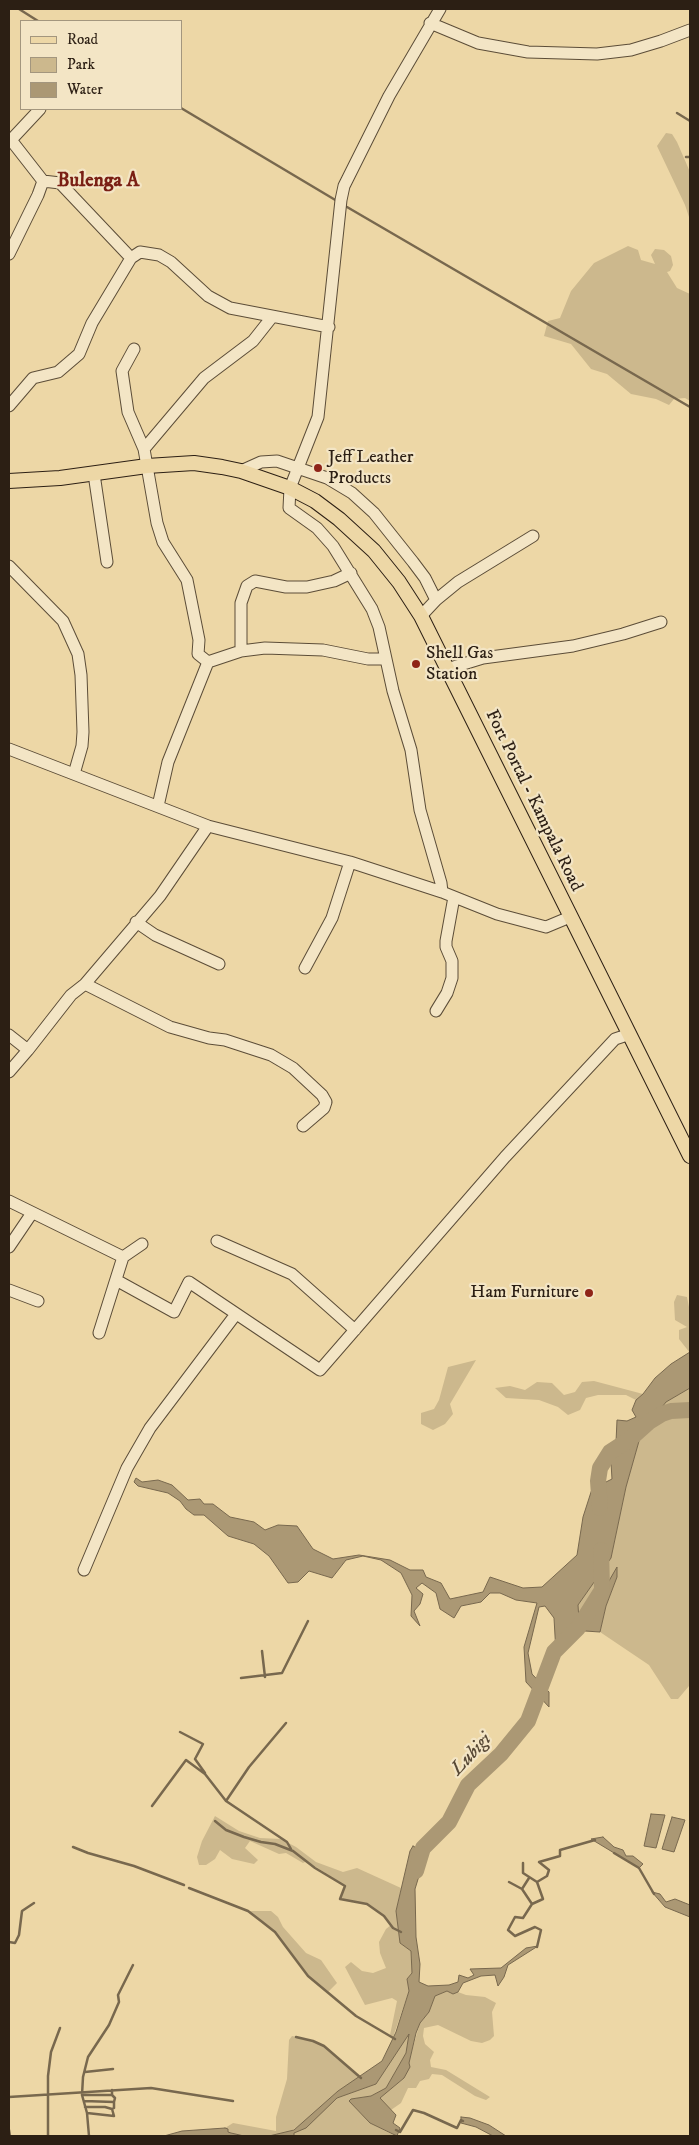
<!DOCTYPE html>
<html>
<head>
<meta charset="utf-8">
<style>
  body { margin:0 }
  #map { position:relative; width:699px; height:2145px; overflow:hidden; background:#edd7a6; font-family:"IM FELL DW Pica",serif }
  canvas { display:block }
  .frame { position:absolute; inset:0; border:10px solid #2c1f14; pointer-events:none }
  .legend { position:absolute; left:20px; top:20px; width:162px; height:90px; box-sizing:border-box; background:#f3e5c5; border:1px solid #a3967e; margin:0; padding:6px 9px; list-style:none; font-size:15px; color:#2c1f14 }
  .legend li { display:flex; align-items:center; gap:10px; height:25px }
  .legend b { width:25px; border:1px solid #a3967e }
</style>
</head>
<body>
<div id="map">
<canvas width="699" height="2145"></canvas>
<div class="frame"></div>
<ul class="legend">
<li><b style="height:6px;background:#edd7a6"></b>Road</li>
<li><b style="height:14px;background:#ccb88d"></b>Park</li>
<li><b style="height:14px;background:#ab9874"></b>Water</li>
</ul>
</div>
<script>
const g = document.querySelector('canvas').getContext('2d');
g.lineJoin = 'round';
function paint(path, color) { g.fillStyle = color; g.fill(path, 'evenodd'); }
const poly = rows => new Path2D(rows.map(r => 'M' + r).join(''));
function strokePath(path, color, width, dash) { g.strokeStyle = color; g.lineWidth = width; g.lineCap = dash ? 'butt' : 'round'; g.setLineDash(dash || []); g.stroke(path); }
function drawText(font, color, halo, rows, align = 'center') {
  g.font = font + ' "IM FELL DW Pica",serif'; g.lineWidth = 4.5; g.setLineDash([]); g.textBaseline = 'middle'; g.strokeStyle = halo; g.fillStyle = color; for (const [text, x, y, turn = 0] of rows) {
    g.save(); g.translate(x, y); g.rotate((+turn || 0) * Math.PI / 180); g.textAlign = isNaN(turn) ? turn : align; if (halo) g.strokeText(text, 0, 0); g.fillText(text, 0, 0); g.restore();
  }
}
paint(poly([
  [666,133,672,134,677,142,690,172,690,220,685,205,657,146],
  [628,246,638,250,641,260,655,264,651,255,655,249,664,250,671,256,673,265,670,271,667,272,677,288,690,294,690,401,685,398,674,399,669,405,656,399,631,394,607,374,591,369,571,344,544,336,548,321,560,318,571,291,594,263],
  [677,1295,687,1297,690,1312,690,1353,679,1339,679,1330,687,1327,675,1320,674,1302],
  [476,1360,450,1404,453,1414,445,1424,433,1430,421,1424,421,1413,434,1409,439,1400,448,1367],
  [594,1381,643,1394,636,1400,626,1395,598,1395,586,1398,580,1410,568,1415,558,1407,539,1400,506,1398,495,1388,510,1386,525,1390,537,1382,552,1383,564,1395,575,1392,582,1382],
  [690,1388,690,1687,689,1686,678,1699,671,1699,649,1665,600,1632,606,1606,617,1577,588,1618,579,1621,578,1605,611,1558,626,1487,641,1434,666,1402],
  [215,1816,239,1831,260,1838,281,1839,296,1847,316,1862,343,1872,357,1868,401,1888,396,1911,400,1943,411,1951,412,1973,407,1979,409,1991,393,2037,390,2035,397,2001,392,1998,365,2005,345,1967,351,1962,362,1971,373,1973,386,1968,380,1953,379,1942,386,1929,391,1925,384,1916,367,1904,340,1899,345,1886,307,1861,303,1863,286,1853,279,1854,250,1841,245,1848,258,1860,254,1864,232,1859,220,1850,215,1859,206,1865,199,1865,197,1857,202,1841],
  [248,1911,271,1911,278,1917,283,1927,306,1953,321,1960,337,1983,328,1992,322,1988,308,1976,275,1932],
  [447,1991,453,1994,458,1992,466,1995,485,1997,496,2003,492,2012,494,2036,490,2040,482,2043,471,2041,438,2025,424,2028,423,2036,425,2044,434,2052,430,2060,431,2067,446,2070,490,2097,486,2100,475,2096,442,2075,432,2074,429,2079,420,2081,416,2088,408,2088,401,2103,391,2110,380,2098,404,2078,420,2023,429,2012,435,1996],
  [410,2031,406,2053,386,2088,371,2096,351,2099,349,2101,370,2123,396,2136,294,2136,294,2133,337,2098,376,2084],
  [292,2036,313,2041,324,2046,360,2077,338,2091,301,2125,289,2132,269,2136,242,2136,228,2132,228,2129,225,2128,233,2123,276,2131,276,2117,287,2079,289,2040]
]), '#ccb88d');
const water = poly([
  [690,1352,690,1388,666,1402,641,1434,626,1487,611,1558,578,1605,579,1620,587,1619,617,1567,617,1577,606,1606,600,1632,585,1631,566,1642,556,1653,554,1618,545,1606,539,1607,528,1653,532,1674,549,1692,549,1707,526,1682,524,1647,537,1603,516,1600,500,1593,490,1593,481,1602,461,1606,454,1618,440,1609,436,1593,422,1583,416,1588,423,1594,420,1604,414,1611,420,1626,411,1616,412,1595,401,1573,381,1560,363,1556,346,1560,332,1578,309,1571,298,1582,288,1583,269,1556,254,1544,228,1536,204,1515,194,1515,186,1509,180,1501,168,1493,138,1486,134,1482,136,1478,142,1482,158,1480,172,1485,188,1500,200,1499,204,1504,213,1504,230,1517,254,1522,265,1530,278,1525,297,1526,313,1549,333,1559,359,1555,390,1560,410,1570,423,1570,426,1577,441,1583,450,1599,483,1592,490,1577,523,1588,542,1587,577,1555,583,1517,592,1489,612,1479,611,1463,616,1442,617,1420,627,1421,636,1417,632,1410,636,1400,643,1394,655,1378,671,1364,690,1352],
  [651,1814,665,1815,656,1848,644,1846,651,1814],
  [672,1817,685,1820,674,1852,662,1849,672,1817],
  [603,1837,614,1847,623,1850,626,1856,633,1856,643,1864,639,1868,591,1839,603,1837],
  [413,1846,426,1853,415,1889,416,1937,420,1964,419,1982,428,1986,449,1985,458,1982,459,1975,468,1978,474,1975,470,1969,501,1968,526,1948,538,1946,508,1965,504,1977,498,1986,495,1975,481,1976,463,1983,458,1992,453,1994,447,1991,435,1996,429,2012,420,2023,416,2033,409,2063,410,2067,404,2078,380,2098,396,2115,393,2123,400,2128,397,2136,370,2123,349,2101,351,2099,371,2096,386,2088,406,2053,409,2034,376,2084,337,2098,306,2128,294,2133,294,2136,269,2136,294,2130,338,2091,382,2061,396,2032,409,1991,407,1979,412,1973,411,1951,400,1943,396,1911,410,1851,413,1846],
  [652,1892,660,1894,666,1902,675,1899,690,1905,690,1917,665,1907,652,1892],
  [461,2117,470,2118,489,2125,506,2136,493,2136,476,2127,461,2123,461,2117],
  [225,2128,228,2129,228,2132,231,2133,244,2136,164,2136,182,2131,225,2128]
]);
paint(water, '#ab9874');
strokePath(water, '#78684e', 1);
strokePath(poly([
  [19,9,38,21],
  [181,108,337,201],
  [677,113,690,121],
  [686,157,690,157],
  [347,207,690,407],
  [262,1651,265,1677],
  [241,1678,282,1673,308,1621],
  [180,1732,203,1744,195,1759,205,1773],
  [226,1801,249,1767,286,1723],
  [152,1806,186,1760,205,1774,226,1801,287,1842,291,1849],
  [215,1821,226,1830,244,1837,261,1842,275,1844,293,1851,315,1868,345,1886,340,1899,367,1904,384,1916,393,1928,401,1932],
  [73,1847,88,1853,134,1866,184,1885],
  [614,1853,639,1868,654,1894],
  [523,1863,523,1873,537,1882],
  [509,1882,522,1889,529,1878],
  [189,1888,248,1911,261,1921,275,1932,308,1976,356,2016,395,2039],
  [522,1889,532,1904],
  [9,1942,15,1943,19,1935,22,1911,34,1903],
  [537,1947,541,1930,535,1927,515,1936,508,1930,515,1917,523,1918,532,1904,543,1899,537,1882,547,1876,549,1870,539,1862,560,1856,560,1850,595,1840],
  [296,2037,313,2041,324,2046,361,2078],
  [85,2072,113,2069],
  [82,2095,112,2095,112,2090],
  [9,2097,151,2088,233,2101],
  [84,2101,114,2102,115,2098,112,2095],
  [85,2107,105,2107,112,2109,114,2108,114,2102],
  [87,2113,114,2116,112,2109],
  [9,2130,10,2136],
  [396,2130,400,2132,413,2110,424,2113,457,2128,461,2120,463,2121],
  [48,2136,48,2076,51,2052,60,2028],
  [89,2136,87,2113,82,2095,83,2077,88,2057,109,2025,119,2002,118,1995,133,1965]
]), '#78684e', 2.5);
strokePath(poly([
  [600,1508,598,1481,600,1468,610,1452,630,1439,649,1422,662,1414,671,1411,690,1410],
  [416,1871,423,1848,449,1822,468,1785,501,1754,528,1721,554,1652,578,1628,602,1590,601,1550]
]), '#ab9874', 16);
const minor = poly([
  [440,9,389,96,344,186,341,200,318,417,290,488,289,508,317,528,333,546,372,609,379,627,393,691,411,750,420,810,441,883,442,892],
  [430,23,478,43,528,52,597,54,631,50,661,41,690,30],
  [40,109,11,140,43,181,60,183,131,258],
  [9,254,38,195,43,181],
  [134,349,122,371,128,412,144,449,157,523,163,542,187,580,199,640,198,654,208,662],
  [9,406,33,378,58,372,79,354,92,323,131,258,140,252,159,255,171,262,208,296,230,308,329,327],
  [144,449,204,378,253,341,272,317],
  [241,471,261,462,277,461,327,478,352,493,374,513,413,562,425,578,436,600],
  [94,474,107,562],
  [9,566,63,621,78,654,81,675,83,732,82,746,74,774],
  [421,616,436,600,458,582,533,536],
  [241,651,265,648,323,650,368,659,386,659],
  [447,669,483,658,573,646,623,634,661,622],
  [9,749,208,826,350,862,442,892,497,914,546,927,570,917],
  [158,806,168,762,208,662,241,651,241,603,247,586,255,581,286,587,307,587,334,581,351,573],
  [136,922,155,935,219,964],
  [305,968,332,918,350,862],
  [85,984,170,1027,209,1038,225,1040,271,1055,293,1068,322,1095,326,1102,324,1108,303,1126],
  [436,1011,447,993,452,978,452,961,446,947,446,941,454,897],
  [9,1035,28,1050],
  [9,1072,28,1050,71,995,85,984,160,896,208,826],
  [9,1201,123,1257],
  [217,1241,292,1274,355,1330],
  [9,1247,32,1213],
  [116,1280,174,1312,189,1282,320,1370,505,1157,615,1039,630,1034],
  [9,1290,38,1301],
  [99,1333,123,1257,142,1244],
  [84,1570,127,1468,150,1428,236,1314]
]);
const major = poly([
  [9,481,60,478,147,466,194,463,222,467,241,471,290,488,315,501,339,519,374,551,399,582,421,616,690,1156]
]);
strokePath(minor, '#5c4d38', 13);
strokePath(major, '#2c1f14', 16);
strokePath(minor, '#f3e5c5', 11);
strokePath(major, '#edd7a6', 14);
for (const [x, y, r, color] of [
  [318,468,5,"#8f2418"],
  [416,664,5,"#8f2418"],
  [589,1293,5,"#8f2418"]
]) { const dot = new Path2D(); dot.arc(x, y, r, 0, 2 * Math.PI); g.fillStyle = color; g.fill(dot); strokePath(dot, '#f3e5c5', 2); }
drawText('18px', '#2c1f14', '#f3e5c5', [
  ["Jeff Leather",328,458],
  ["Products",328,479],
  ["Shell Gas",426,654],
  ["Station",426,675],
  ["Ham Furniture",579,1293,"right"]
], 'left');
drawText('18px', '#2c1f14', '#f3e5c5', [
  ["Fort Portal - Kampala Road",533,801,64]
]);
drawText('italic 19px', '#584936', '#f3e5c5', [
  ["Lubigi",472,1755,-47]
]);
drawText('bold 20px', '#7a1f14', '#f3e5c5', [
  ["Bulenga A",98,182]
]);
</script>
</body>
</html>
